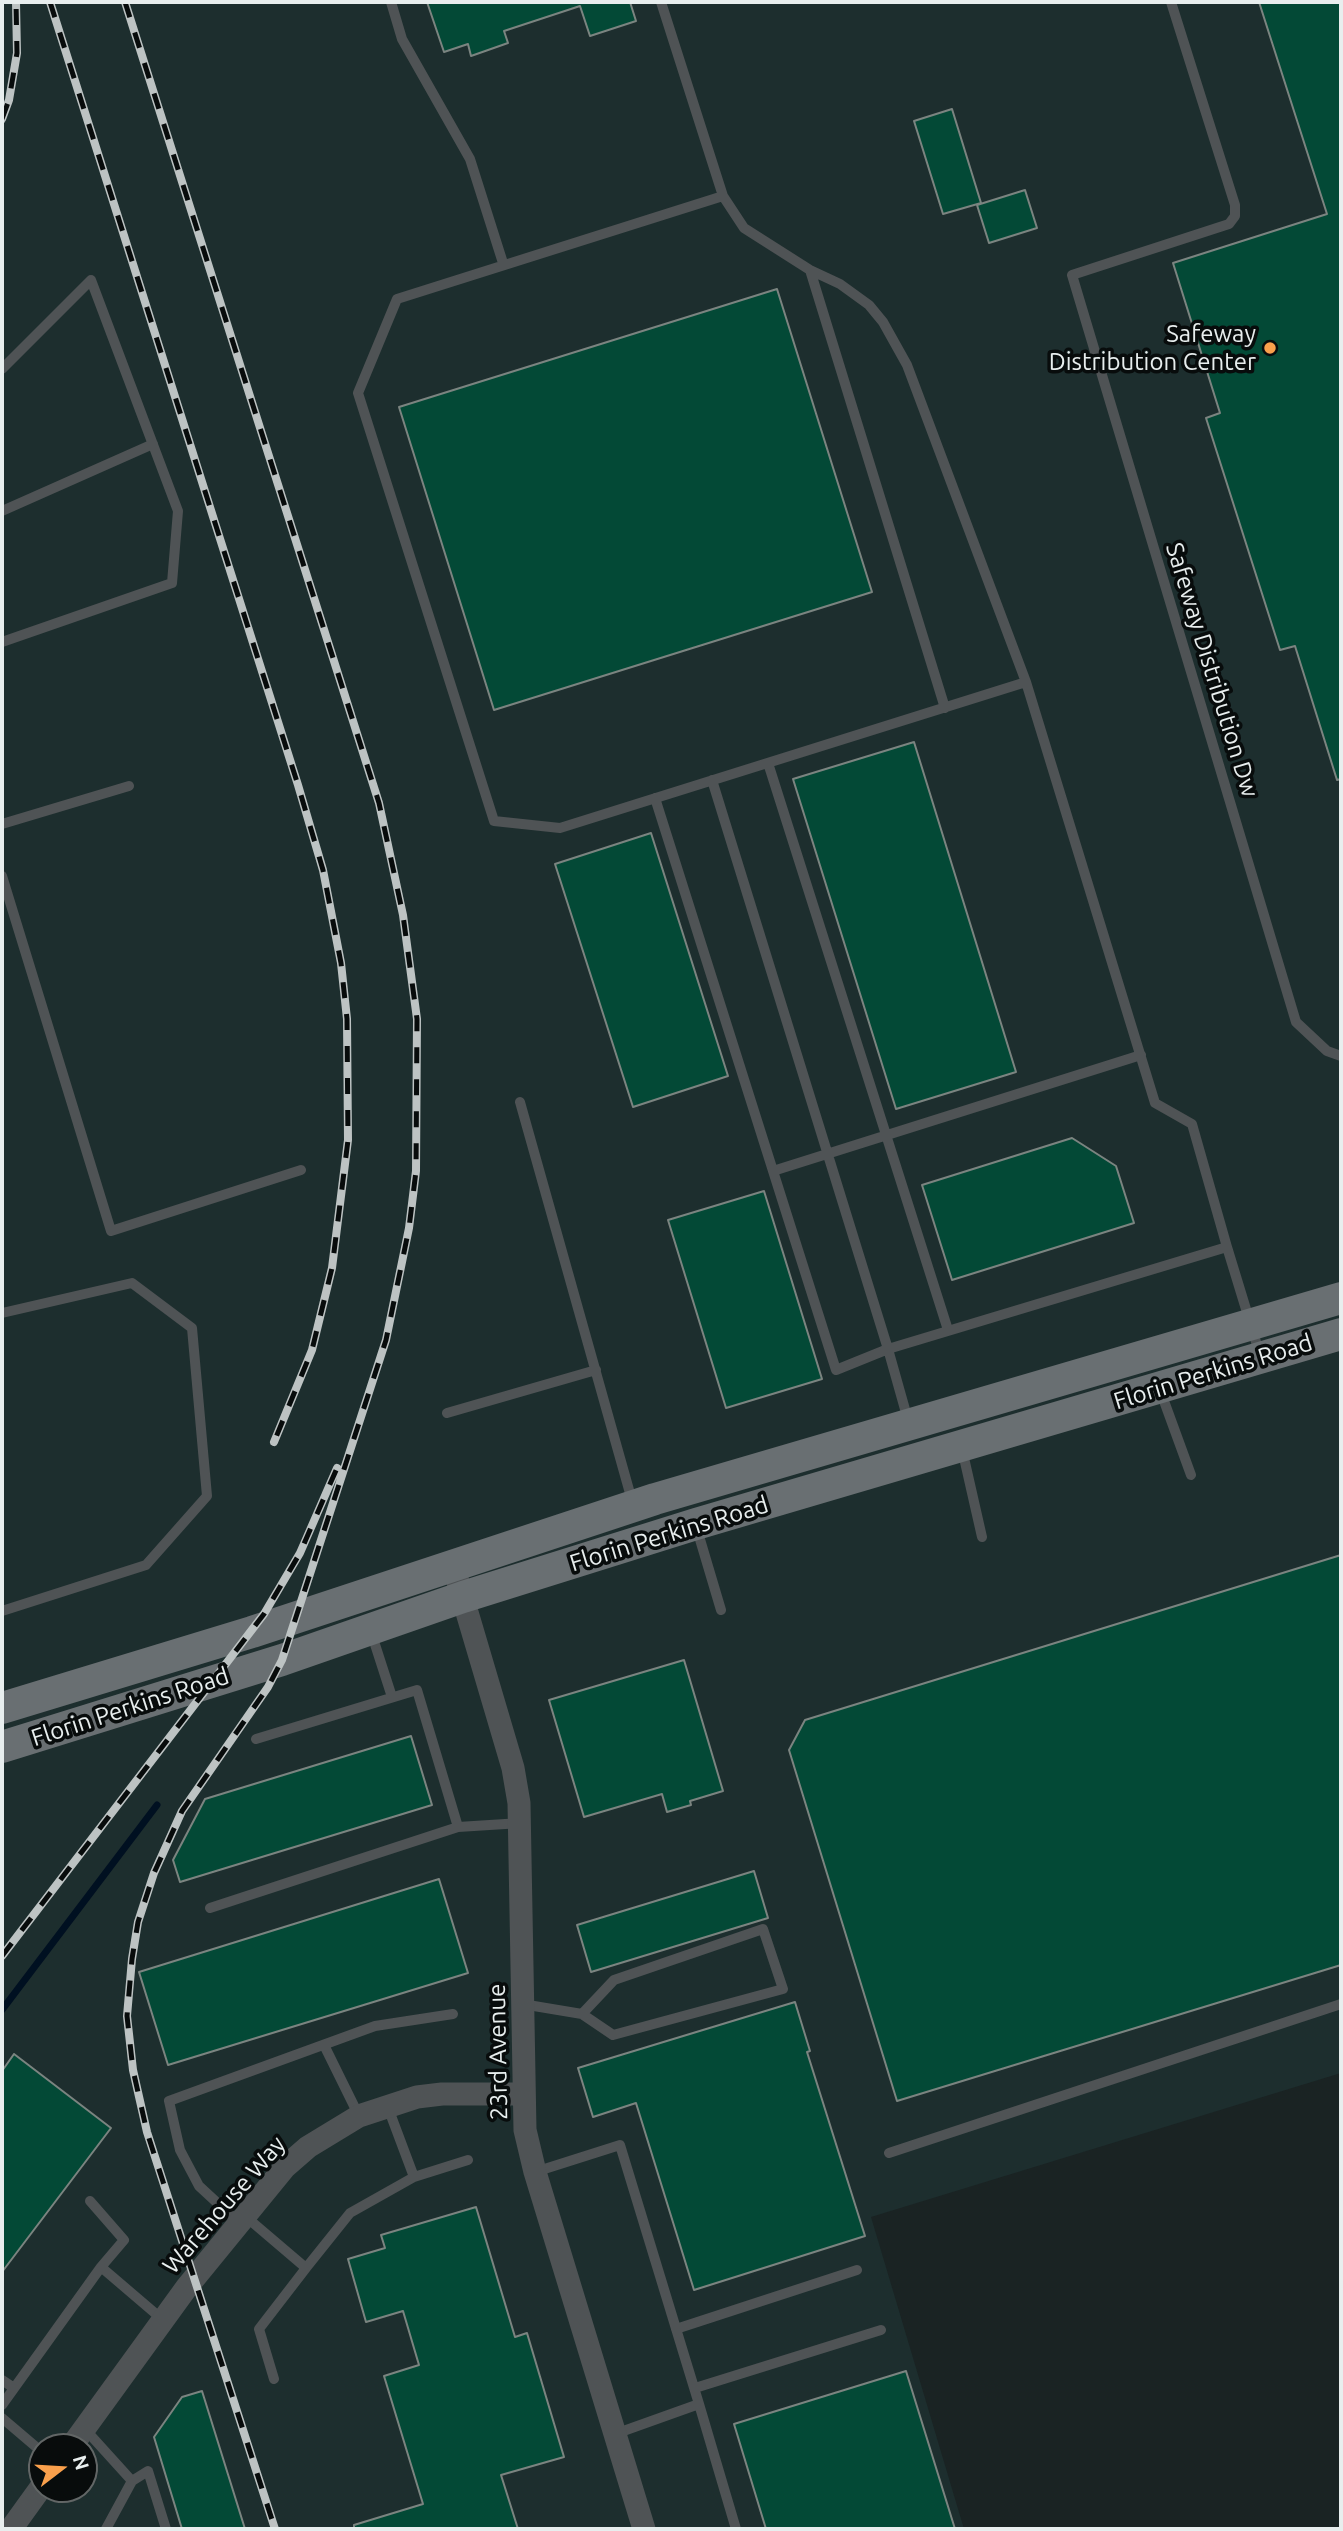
<!DOCTYPE html>
<html>
<head>
<meta charset="utf-8">
<style>
  body { margin:0 }
  #map { position:relative; width:1343px; height:2531px; overflow:hidden; background:#1a2323; font-family:Ubuntu,sans-serif }
  canvas { display:block }
  .frame { position:absolute; inset:0; border:4px solid #e8eeee; pointer-events:none }
  .north { position:absolute; left:28px; top:2433px; width:70px; height:70px; box-sizing:border-box; background:#080c0c; border:2px solid #626666; border-radius:50%; rotate:73deg; font-size:19px; font-weight:700; line-height:28px; text-align:center; color:#e8eeee }
  .north::after { content:''; display:block; margin:auto; width:24px; height:32px; background:#f9a04c; clip-path:polygon(50% 0,100% 100%,50% 72%,0 100%) }
</style>
</head>
<body>
<div id="map">
<canvas width="1343" height="2531"></canvas>
<div class="frame"></div>
<div class="north">N</div>
</div>
<script>
const g = document.querySelector('canvas').getContext('2d');
g.lineJoin = 'round';
function paint(path, color) { g.fillStyle = color; g.fill(path, 'evenodd'); }
const poly = rows => new Path2D(rows.map(r => 'M' + r).join(''));
function strokePath(path, color, width, dash) { g.strokeStyle = color; g.lineWidth = width; g.lineCap = dash ? 'butt' : 'round'; g.setLineDash(dash || []); g.stroke(path); }
function drawText(font, color, halo, rows, align = 'center') {
  g.font = font + ' Ubuntu,sans-serif'; g.lineWidth = 7; g.setLineDash([]); g.textBaseline = 'middle'; g.strokeStyle = halo; g.fillStyle = color; for (const [text, x, y, turn = 0] of rows) {
    g.save(); g.translate(x, y); g.rotate((+turn || 0) * Math.PI / 180); g.textAlign = isNaN(turn) ? turn : align; if (halo) g.strokeText(text, 0, 0); g.fillText(text, 0, 0); g.restore();
  }
}
paint(poly([
  [2,2,1341,2,1341,2073,871,2217,964,2529,2,2529],
  [42,2447,84,2447,84,2489,42,2489]
]), '#1d2e2e');
strokePath(poly([
  [2,2010,157,1805]
]), '#001021', 7);
const building = poly([
  [427,2,630,2,636,21,590,36,580,6,504,31,508,43,471,56,468,44,444,52,427,2],
  [1259,2,1341,2,1341,779,1337,780,1295,646,1280,650,1206,418,1220,413,1173,263,1327,214,1259,2],
  [952,109,981,203,943,214,914,121,952,109],
  [1025,190,1037,228,989,243,977,205,1025,190],
  [777,289,872,592,494,710,399,407,777,289],
  [914,742,1016,1072,896,1109,793,779,914,742],
  [651,833,728,1076,633,1107,555,864,651,833],
  [1072,1138,1116,1166,1134,1223,952,1280,922,1185,1072,1138],
  [764,1191,822,1379,726,1408,668,1220,764,1191],
  [1341,1555,1341,1965,897,2101,789,1750,805,1720,1341,1555],
  [684,1660,723,1791,690,1801,691,1805,667,1812,662,1794,584,1817,549,1700,684,1660],
  [411,1736,432,1805,180,1882,173,1860,205,1799,411,1736],
  [754,1871,768,1918,591,1972,577,1925,754,1871],
  [439,1879,468,1973,168,2065,139,1972,439,1879],
  [795,2002,810,2051,807,2052,865,2236,694,2290,636,2103,593,2117,578,2068,795,2002],
  [14,2054,111,2128,2,2272,2,2071,14,2054],
  [476,2207,515,2337,527,2333,564,2457,501,2475,518,2529,354,2529,354,2525,423,2504,384,2376,419,2365,403,2311,366,2322,348,2259,385,2248,381,2235,476,2207],
  [906,2371,955,2529,766,2529,734,2424,906,2371],
  [202,2391,245,2529,182,2529,154,2437,182,2397,202,2391]
]);
paint(building, '#034936');
strokePath(building, '#7b8480', 2);
strokePath(poly([
  [391,2,402,39,470,159,503,263],
  [661,2,723,196],
  [1171,2,1235,205,1235,216,1229,224,1072,275,1296,1022,1327,1051,1341,1056],
  [810,270,945,708],
  [2,369,91,280,178,511,172,583,2,642],
  [2,511,153,444],
  [768,763,948,1330],
  [655,798,836,1370,888,1349,712,780],
  [2,824,129,786],
  [2,876,111,1231,301,1170],
  [520,1102,633,1504],
  [773,1171,1141,1055],
  [1227,1247,1260,1355],
  [2,1313,132,1283,192,1328,207,1496,146,1565,2,1611],
  [1160,1390,1191,1475],
  [447,1413,596,1370],
  [908,1420,888,1349,1227,1247,1192,1124,1155,1103,1026,682,907,365,883,322,869,305,840,284,810,270,744,228,723,196,397,299,358,393,494,821,560,828,1026,682],
  [962,1449,982,1537],
  [696,1526,721,1610],
  [371,1632,392,1697],
  [256,1739,417,1690,458,1827],
  [210,1908,458,1827,521,1823],
  [522,2004,582,2014,613,2035,783,1989,763,1929,614,1980,582,2014],
  [324,2045,359,2116],
  [387,2105,414,2177],
  [889,2153,1341,2004],
  [535,2172,620,2145,699,2404],
  [90,2201,124,2240,101,2267,163,2320],
  [245,2216,306,2268,259,2329,274,2379],
  [239,2223,199,2186,180,2150,169,2101,375,2026,453,2014],
  [306,2268,350,2213,414,2177,468,2160],
  [676,2329,857,2270],
  [2,2380,14,2388],
  [695,2388,881,2330],
  [2,2405,101,2267],
  [2,2418,42,2452],
  [84,2428,132,2481,148,2471,166,2529],
  [615,2434,699,2404,736,2529],
  [106,2529,132,2481]
]), '#4f5355', 10);
strokePath(poly([
  [453,1565,513,1768,519,1803,525,2130,535,2172,644,2529],
  [71,2447,187,2287,285,2167,308,2147,359,2116,417,2097,442,2094,523,2094],
  [11,2529,42,2486]
]), '#4f5355', 23);
strokePath(poly([
  [2,1708,252,1632,655,1499,1341,1298],
  [2,1747,282,1660,463,1597,696,1524,1341,1334]
]), '#696f72', 32);
const rail = poly([
  [50,2,298,785,323,870,341,963,347,1019,348,1140,332,1268,312,1350,274,1442],
  [125,2,379,803,403,915,417,1019,416,1171,409,1228,386,1340,282,1660,268,1687,182,1811,154,1873,138,1922,132,1959,127,2016,133,2070,147,2132,275,2529],
  [2,119,9,100,17,53,16,2],
  [2,1956,264,1614,300,1553,337,1468]
]);
strokePath(rail, '#bdc3c3', 8);
strokePath(rail, '#080c0c', 5, [16]);
for (const [x, y, r, color] of [
  [1270,348,7,"#f9a04c"]
]) { const dot = new Path2D(); dot.arc(x, y, r, 0, 2 * Math.PI); g.fillStyle = color; g.fill(dot); strokePath(dot, '#080c0c', 2.5); }
drawText('24px', '#e8eeee', '#080c0c', [
  ["Safeway",1256,334],
  ["Distribution Center",1256,362]
], 'right');
drawText('24px', '#e8eeee', '#080c0c', [
  ["Safeway Distribution Dw",1212,670,73],
  ["Florin Perkins Road",1213,1372,-17],
  ["Florin Perkins Road",669,1534,-17],
  ["Florin Perkins Road",130,1707,-18],
  ["23rd Avenue",498,2052,-91],
  ["Warehouse Way",224,2205,-49]
]);
</script>
</body>
</html>
